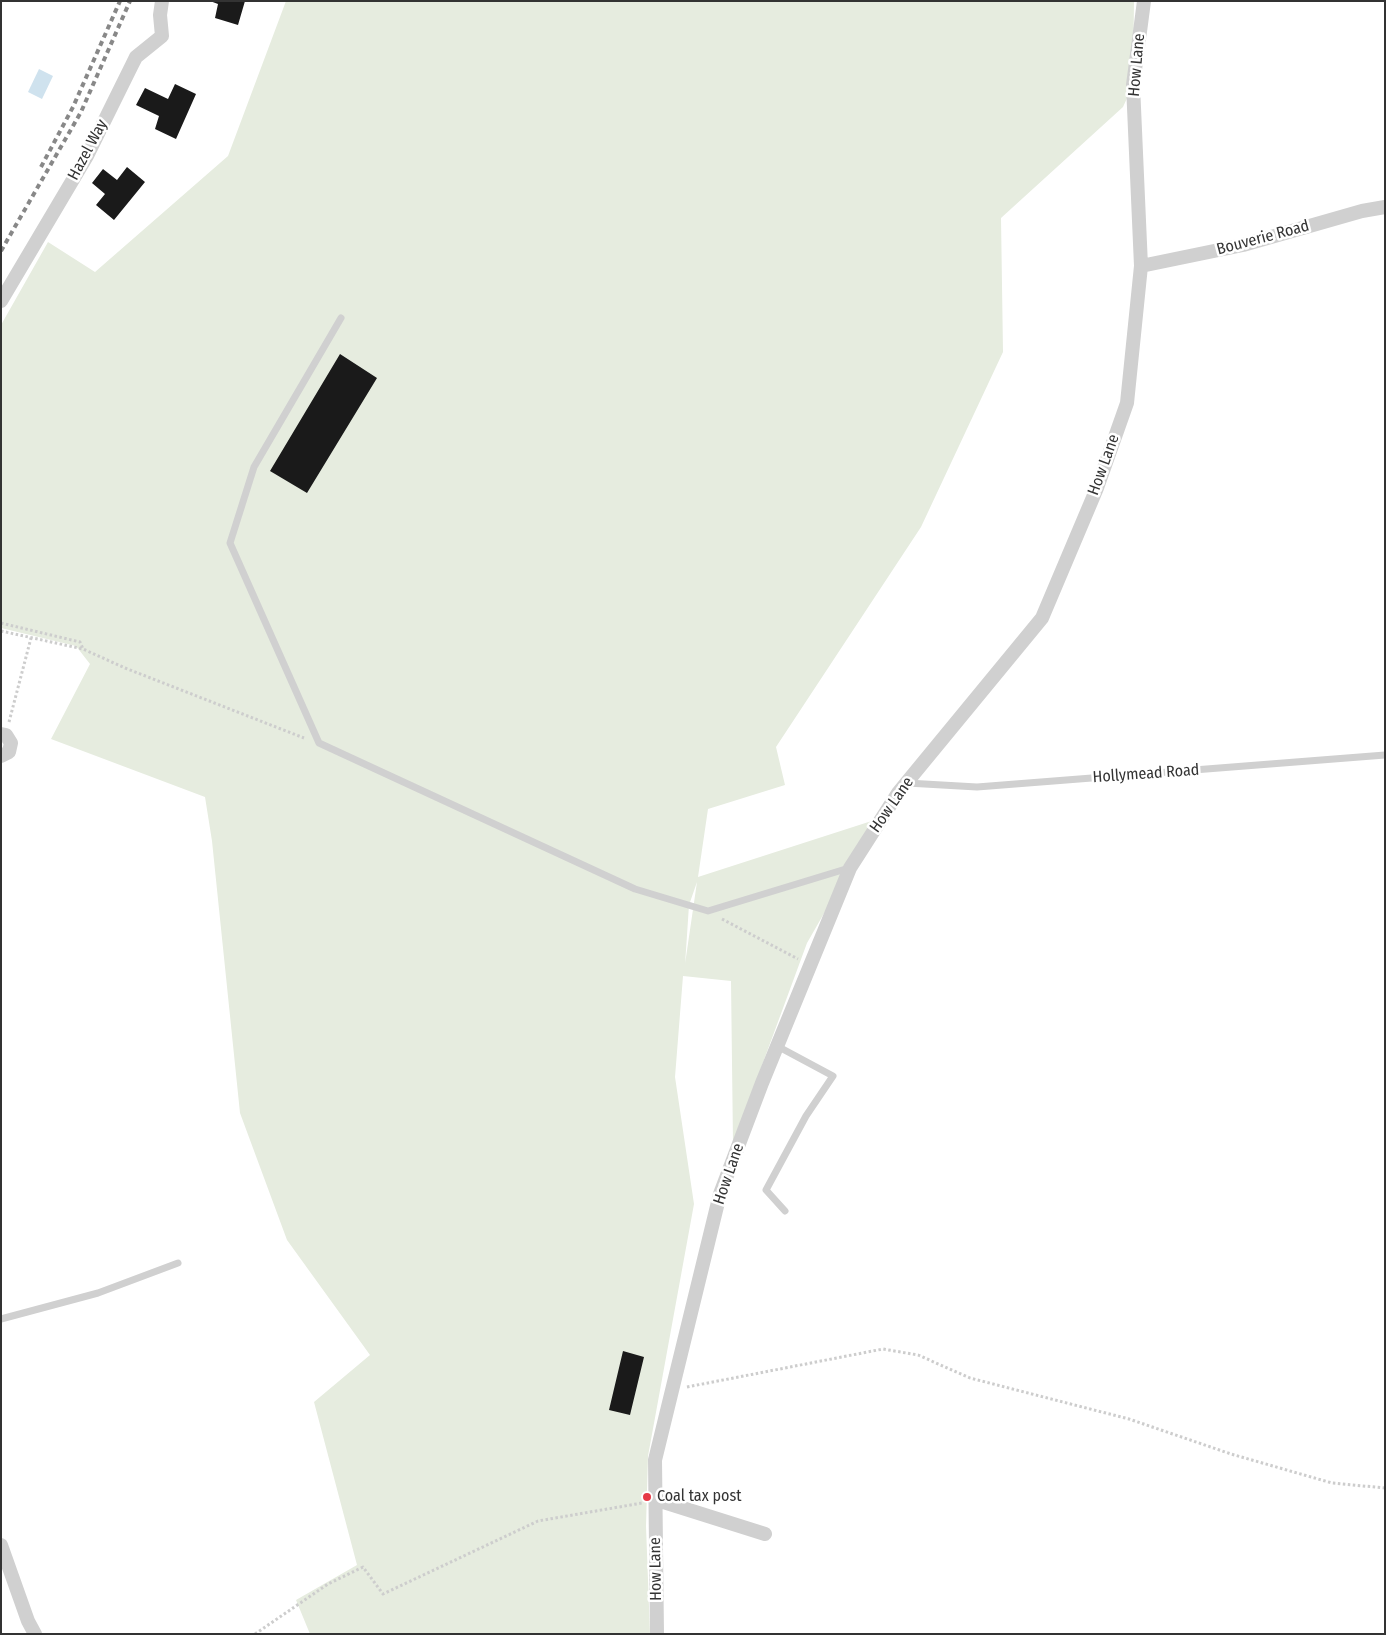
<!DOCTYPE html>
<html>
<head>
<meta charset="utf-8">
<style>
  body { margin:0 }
  #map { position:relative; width:1386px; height:1635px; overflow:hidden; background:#fff; font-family:"Fira Sans Condensed",sans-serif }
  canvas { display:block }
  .frame { position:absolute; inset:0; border:2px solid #333; pointer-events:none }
</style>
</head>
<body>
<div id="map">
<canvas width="1386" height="1635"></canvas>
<div class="frame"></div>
</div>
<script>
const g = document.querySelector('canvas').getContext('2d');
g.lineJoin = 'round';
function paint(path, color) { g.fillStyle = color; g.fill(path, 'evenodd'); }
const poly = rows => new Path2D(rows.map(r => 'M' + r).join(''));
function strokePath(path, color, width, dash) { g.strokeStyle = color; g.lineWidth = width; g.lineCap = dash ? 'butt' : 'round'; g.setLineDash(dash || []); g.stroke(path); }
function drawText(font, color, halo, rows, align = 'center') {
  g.font = font + ' "Fira Sans Condensed",sans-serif'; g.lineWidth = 5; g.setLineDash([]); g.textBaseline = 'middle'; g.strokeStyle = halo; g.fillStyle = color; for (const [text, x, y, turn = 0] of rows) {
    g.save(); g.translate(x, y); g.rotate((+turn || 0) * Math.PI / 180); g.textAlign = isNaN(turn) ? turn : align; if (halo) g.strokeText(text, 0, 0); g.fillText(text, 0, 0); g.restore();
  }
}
paint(poly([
  [286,1,1134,1,1133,85,1123,107,1001,218,1003,352,921,527,776,747,785,785,708,809,698,877,884,817,850,868,807,943,733,1144,731,981,683,976,675,1077,694,1204,648,1456,646,1526,650,1634,310,1634,296,1600,357,1565,314,1402,370,1355,287,1240,240,1113,212,841,205,797,51,739,90,664,76,646,1,628,1,325,48,242,95,272,228,156],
  [697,882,685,964,685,965,689,905]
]), '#e6ecdf');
paint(poly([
  [39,69,53,76,42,99,28,92]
]), '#cfe2ee');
paint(poly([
  [210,1,245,1,238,25,215,18,218,4],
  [175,84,196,94,176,139,155,129,159,116,136,105,145,88,168,99],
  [127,167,145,182,114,220,96,205,105,194,92,183,103,169,117,180],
  [340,354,377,378,307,493,270,471],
  [623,1351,644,1357,630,1415,609,1410]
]), '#1a1a1a');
strokePath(poly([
  [1,623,80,642,83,649],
  [1,631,83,649,125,668,304,738],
  [9,722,31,638],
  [722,919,798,959],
  [687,1387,883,1349,918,1355,970,1378,1129,1419,1231,1454,1332,1483,1385,1488],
  [255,1634,328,1584,363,1567,383,1594,538,1521,642,1503]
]), '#cdcdcd', 3, [2.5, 2.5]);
strokePath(poly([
  [341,318,254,467,230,543,319,743,635,889,708,911,849,868],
  [907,783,977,787,1385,755],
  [777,1046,833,1076,806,1116,766,1190,785,1211],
  [1,1319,98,1293,178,1263]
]), '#d0d0d0', 7);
strokePath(poly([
  [1141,266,1243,245,1362,211,1385,207],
  [1,301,87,156,132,65,136,57,162,36,160,15,162,1],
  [1,734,6,735,11,743,9,752,1,756],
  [654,1499,765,1534],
  [1,1545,28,1621,35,1634],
  [657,1634,655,1460,720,1194,762,1083,850,868,898,793,1042,618,1097,488,1127,403,1141,266,1133,85,1144,1]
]), '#d0d0d0', 14);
strokePath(poly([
  [41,167,73,107,120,1],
  [1,251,81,112,130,1]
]), '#888', 4, [5, 4]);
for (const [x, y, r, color] of [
  [647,1497,5,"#e63946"]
]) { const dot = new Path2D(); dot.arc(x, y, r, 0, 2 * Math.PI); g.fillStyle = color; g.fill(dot); strokePath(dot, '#fff', 2); }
drawText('16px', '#333', '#fff', [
  ["How Lane",1137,65,-85],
  ["Hazel Way",88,150,-62],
  ["Bouverie Road",1263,238,-15],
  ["How Lane",1104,465,-70],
  ["Hollymead Road",1146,774,-4],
  ["How Lane",892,805,-55],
  ["How Lane",729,1174,-71],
  ["How Lane",656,1569,-91]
]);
drawText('16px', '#333', '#fff', [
  ["Coal tax post",657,1497]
], 'left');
</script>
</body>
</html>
